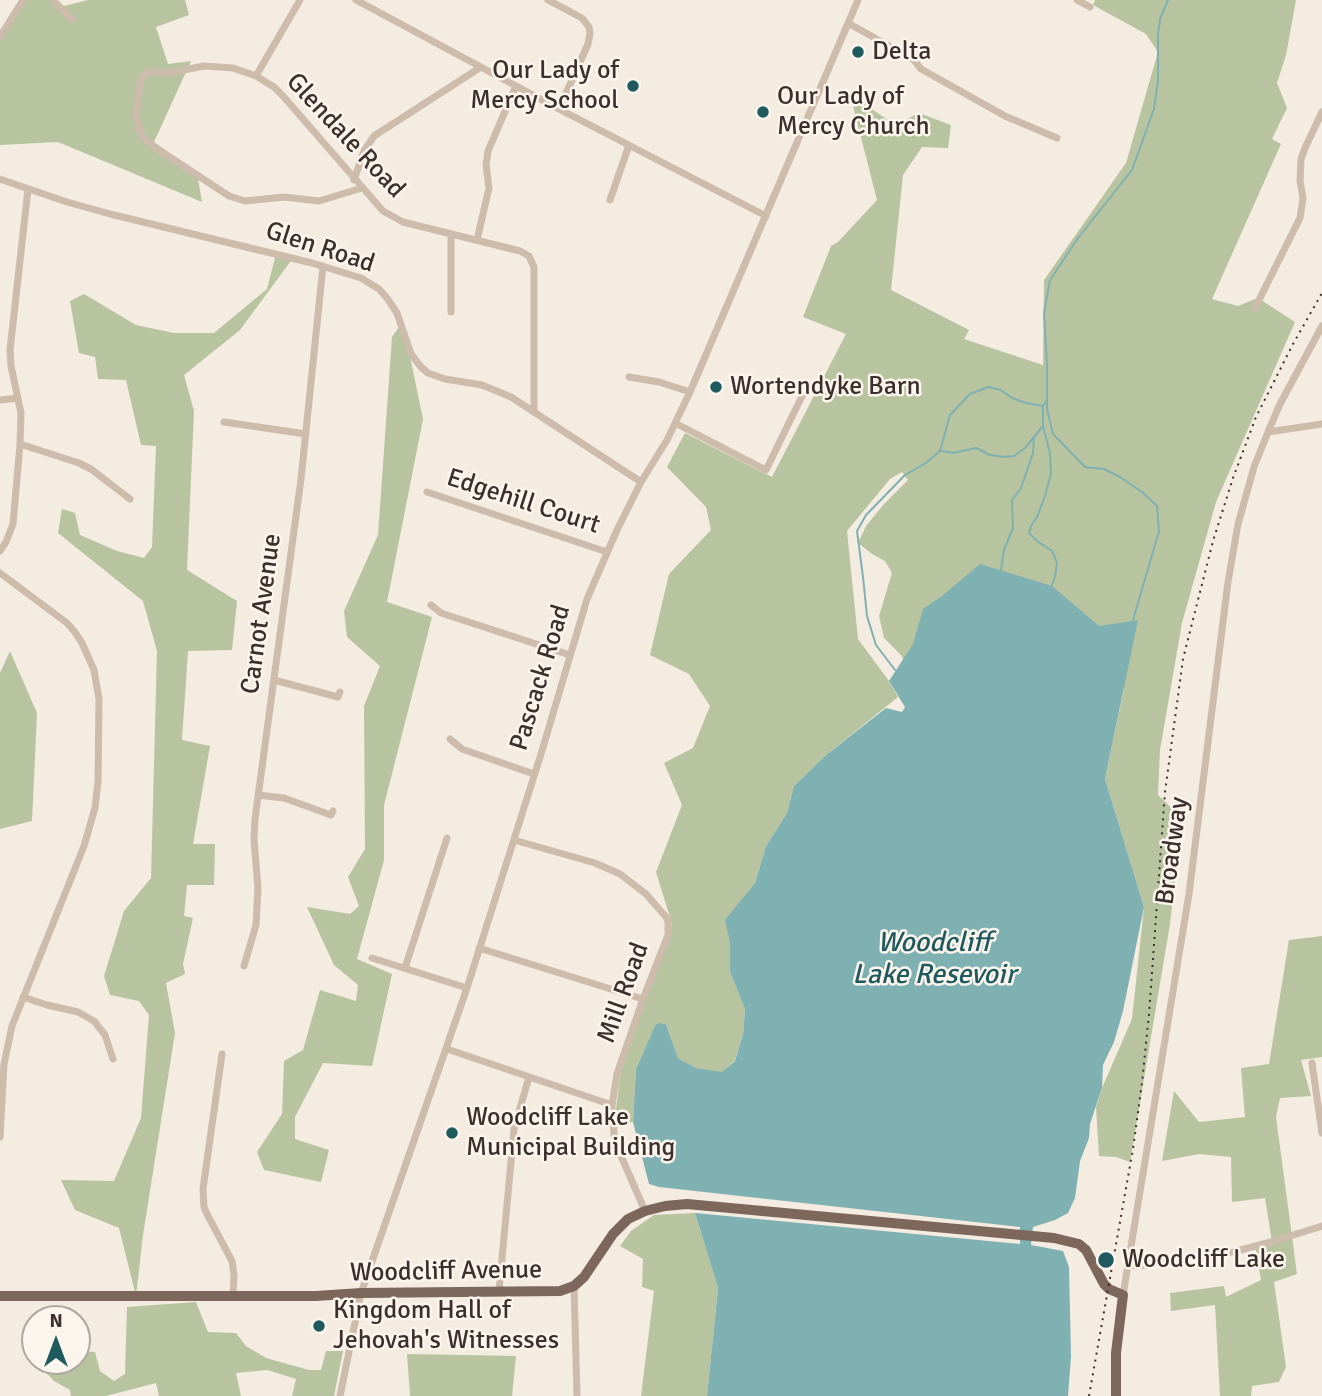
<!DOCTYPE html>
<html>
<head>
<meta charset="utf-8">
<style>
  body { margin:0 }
  #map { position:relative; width:1322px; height:1396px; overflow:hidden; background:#f4ebe1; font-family:Signika,sans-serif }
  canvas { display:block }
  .north { position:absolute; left:21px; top:1305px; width:70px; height:70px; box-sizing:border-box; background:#fbf5ee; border:2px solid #aea6a0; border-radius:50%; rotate:0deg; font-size:19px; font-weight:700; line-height:28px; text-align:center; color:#3b302b }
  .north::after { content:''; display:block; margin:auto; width:24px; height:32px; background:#1f5a5e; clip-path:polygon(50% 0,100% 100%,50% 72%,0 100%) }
</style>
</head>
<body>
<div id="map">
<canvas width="1322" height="1396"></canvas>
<div class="north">N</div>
</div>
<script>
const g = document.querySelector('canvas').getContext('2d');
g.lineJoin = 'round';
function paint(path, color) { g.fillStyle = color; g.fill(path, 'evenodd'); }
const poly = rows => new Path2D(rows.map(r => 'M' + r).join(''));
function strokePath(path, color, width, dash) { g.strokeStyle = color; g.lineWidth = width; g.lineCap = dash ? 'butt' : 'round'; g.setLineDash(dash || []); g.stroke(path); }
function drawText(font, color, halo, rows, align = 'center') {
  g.font = font + ' Signika,sans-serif'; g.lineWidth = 5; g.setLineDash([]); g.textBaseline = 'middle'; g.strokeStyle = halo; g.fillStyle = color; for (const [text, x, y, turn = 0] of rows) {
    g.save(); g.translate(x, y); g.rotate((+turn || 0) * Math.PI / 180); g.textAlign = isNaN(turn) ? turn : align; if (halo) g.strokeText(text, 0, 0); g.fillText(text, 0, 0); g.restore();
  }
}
paint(poly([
  [20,0,55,0,64,6,88,0,185,0,189,15,156,27,168,64,191,61,154,142,197,173,202,202,58,142,0,145,0,34],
  [1095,0,1296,0,1286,55,1277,83,1287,108,1272,139,1281,144,1212,299,1238,306,1258,298,1295,322,1216,502,1182,623,1160,750,1158,795,1182,818,1170,924,1130,1162,1116,1157,1099,1156,1096,1108,1102,1088,1132,1019,1144,907,1105,779,1124,689,923,687,900,654,884,638,879,616,892,573,885,561,872,554,858,543,866,526,884,504,908,480,902,472,890,479,847,531,858,639,889,681,898,697,826,755,794,786,787,813,766,846,755,883,726,920,730,943,730,972,745,1009,743,1034,735,1060,722,1073,696,1068,678,1058,666,1024,659,1023,655,1027,636,1069,633,1122,614,1124,621,1070,672,924,656,872,682,805,664,763,693,748,710,706,689,674,650,655,669,574,711,530,706,507,667,467,685,433,772,477,846,334,803,317,831,246,838,242,877,200,850,94,895,125,919,113,951,125,948,148,922,147,903,175,891,290,969,330,964,339,1043,365,1044,280,1126,163,1158,52,1146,34,1093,5],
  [276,254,293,258,240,330,184,375,194,411,187,570,237,601,232,650,188,651,182,740,210,746,193,844,215,844,214,885,187,885,184,916,193,918,183,964,185,974,166,983,175,1033,143,1235,136,1296,119,1228,75,1210,61,1180,114,1181,141,1118,149,1015,139,1001,110,995,104,976,124,911,151,878,157,651,143,601,58,533,62,509,75,513,80,535,117,551,144,558,152,547,156,446,141,445,126,380,98,379,95,357,79,353,70,301,84,294,136,325,174,333,214,333,267,289],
  [401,324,407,342,423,419,387,602,432,617,384,805,384,860,357,959,392,974,372,1066,323,1063,295,1117,295,1139,329,1150,321,1182,264,1170,257,1152,282,1114,284,1061,303,1050,320,990,356,1001,358,985,334,965,307,907,350,914,359,906,348,877,365,849,364,706,380,666,347,637,344,611,378,535,392,337],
  [10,651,37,713,32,821,0,829,0,673],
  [1322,936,1322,1057,1301,1060,1311,1096,1280,1098,1276,1117,1297,1274,1274,1282,1286,1367,1279,1382,1252,1386,1251,1396,1220,1396,1215,1305,1171,1311,1170,1293,1224,1286,1226,1297,1261,1280,1255,1245,1272,1242,1265,1198,1232,1202,1231,1157,1199,1154,1162,1161,1174,1091,1199,1122,1245,1117,1241,1068,1269,1064,1289,940],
  [695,1213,718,1288,707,1396,641,1396,654,1291,642,1287,643,1259,620,1246,631,1231,654,1215],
  [196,1302,208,1332,236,1333,246,1346,266,1358,309,1370,321,1370,326,1351,343,1351,334,1396,292,1396,296,1379,267,1370,236,1373,241,1396,159,1396,156,1383,106,1396,71,1396,70,1390,54,1381,38,1364,38,1361,77,1361,77,1351,95,1352,100,1371,114,1381,125,1374,127,1307],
  [407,1354,516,1356,512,1396,410,1396]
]), '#b8c4a0');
paint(poly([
  [980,564,1052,586,1099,626,1138,620,1105,779,1144,907,1123,1011,1114,1042,1103,1065,1102,1088,1090,1124,1089,1138,1080,1161,1075,1198,1068,1213,1055,1220,1033,1227,1031,1245,1063,1251,1069,1267,1071,1356,1068,1396,707,1396,718,1288,695,1213,1020,1244,1020,1227,659,1187,649,1184,633,1122,636,1069,655,1026,659,1023,666,1024,678,1058,696,1068,722,1072,735,1061,743,1034,745,1009,730,972,730,943,725,920,755,883,766,846,787,813,794,786,826,755,886,708,902,712,905,707,889,681,913,644,923,609,942,596]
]), '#7fb0b2');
strokePath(poly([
  [1043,406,1043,426,1050,453,1051,474,1045,496,1037,517,1031,526,1029,533,1037,541,1052,551,1057,563,1055,577,1052,585],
  [942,451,953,453,976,448,990,455,1004,457,1014,456,1025,448,1043,426],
  [1001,570,1004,550,1013,528,1012,500,1021,488,1033,453,1034,438],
  [1133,620,1159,531,1157,506,1142,492,1120,477,1104,469,1085,467,1053,434,1047,409,1047,365,1044,313,1050,280,1078,238,1132,170,1154,109,1158,81,1158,35,1160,19,1168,0],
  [895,670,876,645,867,616,863,577,857,531,866,515,905,475,926,463,940,451,950,415,970,394,988,387,1001,390,1012,398,1026,403,1043,406,1047,400]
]), '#7fb0b2', 2);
strokePath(poly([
  [53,0,72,19],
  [356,0,559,109,766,216],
  [548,0,582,18,589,27,590,33,588,44,559,109],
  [1077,0,1090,7],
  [848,23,914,60,921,69,1005,116,1057,138],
  [0,37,23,0],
  [256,76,300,0],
  [0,179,67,202,110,214,312,263,361,278,379,289,387,298,397,313,411,354,421,367,428,373,445,379,482,385,511,397,641,482],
  [354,180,364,151,374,136,481,67],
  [362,188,319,201,284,197,245,201,229,196,150,144,142,136,137,121,136,113,141,79,146,73,149,72,168,73,204,66,233,68,256,76,274,87,283,96,383,211,403,222,520,251,529,256,534,267,534,411],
  [610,200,629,145],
  [477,240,489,188,486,165,488,151,516,86],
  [1255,308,1300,218,1303,198,1300,181,1301,159,1305,148,1322,112],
  [451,312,451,234],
  [629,377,659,382,690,392],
  [0,400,18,398],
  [224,422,306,434],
  [675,423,766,470,804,392],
  [1268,432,1322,424],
  [20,444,79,463,91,469,130,499],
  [427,492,607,552],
  [0,551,6,542,13,524,20,444,21,413,11,366,10,350,28,189],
  [0,573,67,623,74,631,82,643,94,670,99,699,98,782,95,808,84,846,12,1026,4,1064,0,1137],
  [431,605,441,613,570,655],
  [274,680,338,697,340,692],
  [450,739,462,749,534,774],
  [258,795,284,798,331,815,333,811],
  [514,840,595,863,620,874,646,894,666,917,668,922,668,935,643,999,617,1074,612,1105,614,1134,618,1149,645,1211],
  [479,948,643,999],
  [372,958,467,988],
  [244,966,256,925,258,888,254,840,255,819,301,479,323,266],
  [405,968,447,838],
  [23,997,47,1005,78,1012,94,1021,105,1035,113,1059],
  [447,1049,612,1105],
  [222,1054,203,1189,204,1207,208,1216,232,1261,234,1275,233,1295],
  [1312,1063,1322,1133],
  [1128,1265,1139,1266,1194,1256,1233,1252,1271,1242,1322,1226],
  [574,1286,577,1396],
  [499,1291,514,1129,529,1077],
  [1123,1295,1189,894,1228,582,1238,524,1254,467,1268,432,1280,404,1322,326],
  [340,1396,361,1293,467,988,541,754,587,599,617,530,641,482,667,440,690,392,858,0]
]), '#cdbbac', 7);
strokePath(poly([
  [0,1296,316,1296,361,1293,560,1291,574,1286,584,1277,613,1234,628,1219,645,1211,665,1206,687,1204,1054,1238,1079,1244,1086,1250,1104,1284,1109,1289,1123,1295,1116,1353,1116,1396]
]), '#7d675c', 10);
strokePath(poly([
  [1089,1396,1133,1149,1142,1083,1149,1014,1165,792,1183,659,1213,541,1233,478,1256,417,1293,344,1322,293]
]), '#3b302b', 2, [2, 5]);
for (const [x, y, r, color] of [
  [858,52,7,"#1f5a5e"],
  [633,86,7,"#1f5a5e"],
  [763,112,7,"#1f5a5e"],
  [716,387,7,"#1f5a5e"],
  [452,1133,7,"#1f5a5e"],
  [1106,1260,9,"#1f5a5e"],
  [319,1326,7,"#1f5a5e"]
]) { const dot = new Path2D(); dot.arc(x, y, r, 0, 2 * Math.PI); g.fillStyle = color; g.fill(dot); strokePath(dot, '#fbf5ee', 2.5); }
drawText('26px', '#3b302b', '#fbf5ee', [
  ["Delta",872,52],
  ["Our Lady of",619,71,"right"],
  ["Mercy School",619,101,"right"],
  ["Our Lady of",777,97],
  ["Mercy Church",777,127],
  ["Wortendyke Barn",730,387],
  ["Woodcliff Lake",466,1118],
  ["Municipal Building",466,1148],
  ["Woodcliff Lake",1122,1260],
  ["Kingdom Hall of",333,1311],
  ["Jehovah's Witnesses",333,1341]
], 'left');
drawText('26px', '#3b302b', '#fbf5ee', [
  ["Glendale Road",345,136,47],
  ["Glen Road",320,248,18],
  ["Edgehill Court",523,502,18],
  ["Carnot Avenue",262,614,-82],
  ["Pascack Road",541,678,-73],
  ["Broadway",1173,851,-82],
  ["Mill Road",624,993,-70],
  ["Woodcliff Avenue",446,1272,-1]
]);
drawText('italic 28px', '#1f5a5e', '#fbf5ee', [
  ["Woodcliff",934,944],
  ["Lake Resevoir",934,976]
]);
</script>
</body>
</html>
